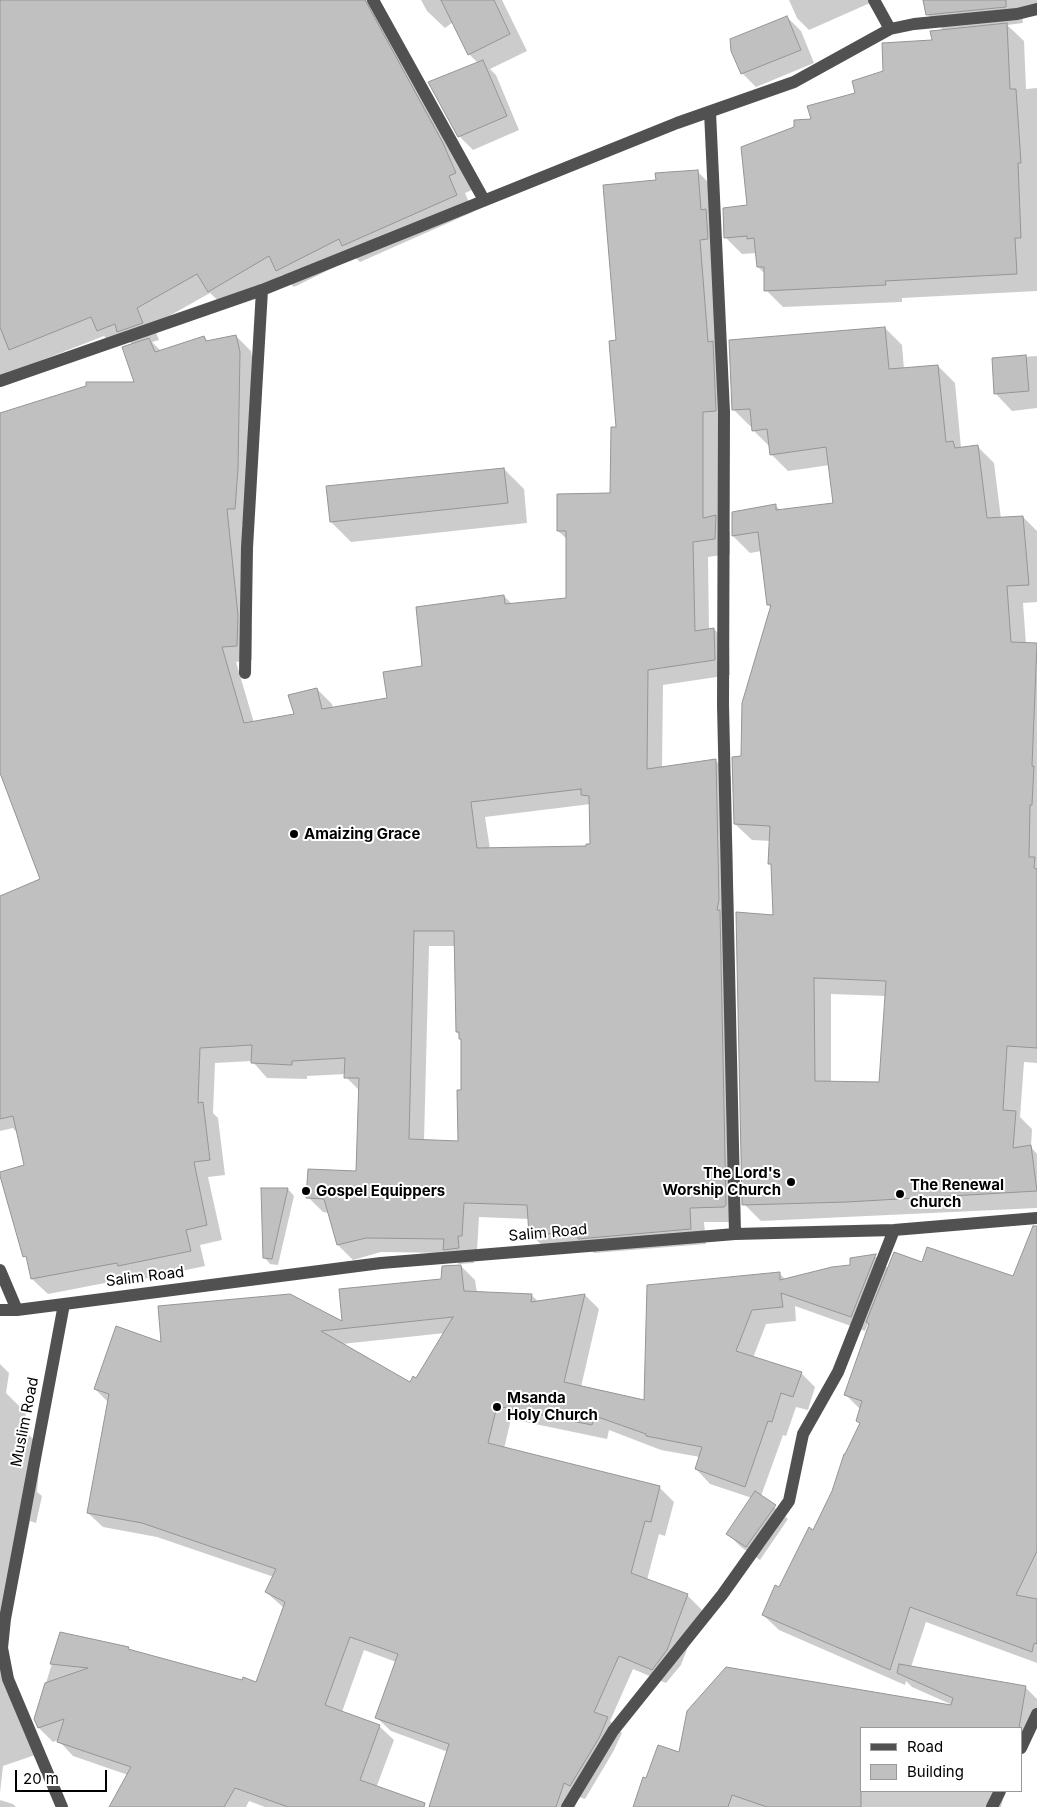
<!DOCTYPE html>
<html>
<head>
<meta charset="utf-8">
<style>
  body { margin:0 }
  #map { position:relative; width:1037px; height:1807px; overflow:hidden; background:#fff; font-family:Inter,sans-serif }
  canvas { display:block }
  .legend { position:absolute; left:860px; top:1727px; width:162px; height:65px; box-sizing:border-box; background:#fff; border:1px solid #999; margin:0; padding:6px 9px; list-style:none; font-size:15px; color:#000 }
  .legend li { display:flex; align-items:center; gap:10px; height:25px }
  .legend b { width:25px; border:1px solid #999 }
  .scale { position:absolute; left:15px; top:1770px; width:92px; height:22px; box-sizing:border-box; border:2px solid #000; border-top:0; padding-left:6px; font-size:15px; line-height:18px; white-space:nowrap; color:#000; -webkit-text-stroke:4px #fff; paint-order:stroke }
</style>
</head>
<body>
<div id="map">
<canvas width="1037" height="1807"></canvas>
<ul class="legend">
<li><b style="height:6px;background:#515151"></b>Road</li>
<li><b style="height:14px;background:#c0c0c0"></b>Building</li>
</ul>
<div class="scale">20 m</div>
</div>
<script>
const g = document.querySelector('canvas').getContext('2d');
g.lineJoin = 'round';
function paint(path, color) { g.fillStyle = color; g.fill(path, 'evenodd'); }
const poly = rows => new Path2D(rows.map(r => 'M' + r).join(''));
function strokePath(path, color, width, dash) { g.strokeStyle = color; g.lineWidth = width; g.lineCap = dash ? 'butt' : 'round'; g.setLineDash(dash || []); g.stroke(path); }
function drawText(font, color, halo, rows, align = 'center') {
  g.font = font + ' Inter,sans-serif'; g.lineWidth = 4; g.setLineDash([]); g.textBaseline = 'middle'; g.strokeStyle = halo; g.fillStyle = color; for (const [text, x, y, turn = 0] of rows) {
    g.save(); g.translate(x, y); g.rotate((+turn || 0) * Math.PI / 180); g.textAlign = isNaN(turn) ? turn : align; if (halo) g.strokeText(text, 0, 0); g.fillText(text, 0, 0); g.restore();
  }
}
paint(poly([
  [0,0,372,0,472,190,465,193,473,212,360,262,355,257,294,287,282,275,226,308,210,293,153,325,159,340,152,342,161,351,204,337,209,342,236,336,251,351,254,368,249,523,242,524,252,631,252,660,236,662,254,723,296,715,317,689,332,704,333,708,388,699,504,596,513,605,567,599,568,540,558,531,612,494,617,429,617,342,657,182,697,171,712,186,727,358,730,426,718,427,718,519,730,532,730,554,708,557,709,630,714,629,729,644,730,675,663,685,662,768,716,761,731,776,739,1222,704,1222,706,1244,594,1253,588,1247,546,1249,530,1234,530,1219,479,1217,477,1251,472,1250,474,1263,459,1264,448,1253,381,1252,353,1260,338,1245,329,1213,323,1212,308,1197,358,1172,360,1091,346,1077,346,1074,307,1076,307,1079,267,1078,252,1061,215,1063,213,1113,218,1118,225,1175,208,1177,222,1240,200,1245,205,1266,134,1281,131,1278,48,1294,32,1279,28,1258,23,1253,26,1166,18,1134,13,1128,0,1131,0,897,41,880,0,769,0,414,135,383,133,345,129,341,115,347,104,336,14,371,0,383],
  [591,804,592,845,587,848,490,849,485,817],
  [429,946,455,946,457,1032,463,1041,463,1092,459,1142,424,1141],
  [421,0,502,0,527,51,490,69,496,75,519,130,473,150,459,136,478,63,469,54,453,22,445,28,427,11],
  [789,0,868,0,870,3,809,30,797,18],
  [924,0,1037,0,1037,13,1022,16,1023,23,1007,25,1024,41,1026,89,1037,88,1037,291,902,298,902,302,783,307,766,290,765,274,758,267,757,253,742,254,725,237,813,120,857,93,884,72,934,41,944,31,927,14],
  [787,17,801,31,814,63,756,87,742,73],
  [885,328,902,345,904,369,938,366,955,383,961,448,977,446,994,463,1001,519,1023,517,1037,531,1037,602,1023,603,1026,644,1037,645,1037,1063,1024,1062,1020,1117,1032,1129,1031,1147,1037,1154,1037,1208,761,1221,744,1204,775,917,772,866,770,863,771,841,752,840,735,824,742,757,771,608,768,604,762,551,750,553,733,536,775,505,781,511,834,504,830,465,788,471,771,454,770,447,753,430,753,426,750,426,733,409],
  [831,994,886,996,880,1084,831,1083],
  [1037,356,1037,408,1012,411,996,394,993,359],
  [504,469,524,489,527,523,351,542,331,522],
  [288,1189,294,1196,278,1265,270,1264,264,1257],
  [875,1256,889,1269,922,1263,1014,1277,1037,1268,1037,1663,926,1622,911,1667,1026,1688,1037,1699,1037,1719,1021,1743,1021,1728,861,1728,861,1791,1005,1791,1001,1807,634,1807,647,1780,680,1754,957,1707,912,1687,906,1681,905,1685,779,1630,763,1615,814,1532,861,1424,861,1410,846,1395,870,1325,868,1323,865,1331,795,1306,796,1321,766,1324,753,1358,801,1373,815,1387,808,1410,796,1407,786,1436,783,1435,761,1496,788,1519,760,1560,741,1547,728,1534,752,1498,710,1484,696,1469,700,1457,661,1450,609,1430,607,1439,511,1419,504,1449,659,1487,674,1502,665,1536,659,1534,647,1580,687,1595,702,1610,681,1665,666,1683,633,1669,610,1721,622,1733,613,1752,585,1799,579,1797,575,1807,431,1807,448,1752,391,1731,376,1717,396,1662,364,1650,342,1712,379,1726,394,1740,369,1807,265,1807,249,1801,246,1807,110,1807,128,1775,73,1756,58,1740,53,1742,39,1728,35,1719,61,1634,128,1649,131,1651,242,1682,257,1683,284,1608,266,1592,274,1577,157,1537,103,1527,88,1513,109,1403,95,1389,163,1343,344,1323,443,1280,461,1266,475,1280,477,1293,531,1295,539,1302,585,1295,599,1309,581,1387,645,1401,779,1273,786,1280,851,1266],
  [445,1333,416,1379,410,1384,342,1344],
  [0,1364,9,1373,6,1393,26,1413,23,1429,41,1447,37,1492,42,1496,36,1523,30,1521,0,1669,35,1755,3,1766,0,1793],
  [0,1800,13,1804,16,1807,0,1807]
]), '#0003');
const building = poly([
  [0,0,365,0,443,143,456,173,449,176,457,195,342,246,339,239,276,271,269,256,208,292,197,274,137,308,143,323,117,332,115,324,97,331,91,317,9,350,0,327,0,0],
  [441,0,494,0,510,34,468,55,441,0],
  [923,0,1006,0,1006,7,926,15,923,0],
  [787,16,801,50,741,74,731,51,730,39,787,16],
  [1007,23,1010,89,1016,89,1021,163,1018,163,1021,238,1015,238,1017,274,885,281,886,285,764,291,764,267,757,267,754,238,747,239,747,236,724,238,723,208,747,205,741,147,794,127,794,120,811,119,807,106,855,93,852,81,883,71,882,43,932,40,930,31,1007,23],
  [483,60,507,116,458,137,428,82,483,60],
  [698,170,701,210,706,209,708,239,700,240,708,342,713,341,716,411,703,412,703,518,716,515,715,539,693,542,695,631,714,628,715,660,648,670,647,769,716,759,719,900,717,910,720,910,726,1205,724,1207,690,1208,691,1229,578,1239,578,1232,529,1235,527,1205,464,1203,462,1236,458,1236,459,1248,443,1250,444,1239,366,1238,337,1245,324,1199,306,1198,308,1169,356,1171,359,1078,344,1078,345,1058,292,1061,292,1065,251,1063,252,1045,200,1048,198,1103,203,1102,210,1160,194,1162,207,1225,186,1230,191,1251,118,1266,117,1263,31,1279,26,1256,23,1257,0,1176,0,1172,24,1165,13,1116,0,1119,0,896,40,879,0,773,0,413,86,386,86,382,134,382,122,347,149,338,155,352,204,336,206,341,236,335,240,352,238,469,235,509,227,509,238,615,237,646,222,647,244,723,294,714,288,695,317,688,322,709,387,698,383,672,422,666,416,607,504,595,505,604,566,598,566,531,557,531,557,494,610,493,611,427,616,427,609,341,616,340,603,185,656,180,655,173,698,170],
  [581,789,581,795,589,796,590,844,586,844,586,846,477,848,471,802,581,789],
  [414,931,454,931,456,1032,459,1032,459,1039,461,1039,461,1090,457,1090,458,1141,409,1139,414,931],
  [885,327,889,369,938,365,946,442,953,441,955,448,978,445,987,518,1023,516,1029,585,1007,586,1011,642,1037,643,1032,766,1034,766,1032,805,1030,805,1029,857,1035,857,1034,868,1037,869,1037,1048,1007,1046,1003,1110,1016,1111,1013,1148,1031,1145,1037,1191,847,1202,742,1205,736,912,773,915,771,864,768,864,770,826,734,824,732,757,741,756,742,703,771,605,767,605,758,532,732,536,732,512,776,504,776,510,833,503,826,447,770,455,767,429,752,431,750,409,732,410,729,340,885,327],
  [814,978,886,981,879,1082,815,1081,814,978],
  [1026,355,1029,391,994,394,992,358,1026,355],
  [504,468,508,503,330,522,326,486,504,468],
  [261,1188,288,1188,272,1259,263,1258,261,1188],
  [1033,1226,1037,1226,1037,1551,1016,1595,1037,1599,1037,1644,1034,1643,1032,1652,910,1607,890,1670,762,1615,775,1585,779,1587,809,1527,813,1530,832,1491,844,1454,845,1454,860,1423,856,1421,862,1401,844,1395,869,1324,866,1322,894,1252,922,1262,927,1247,1013,1276,1033,1226],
  [876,1254,851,1317,781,1293,783,1307,752,1310,736,1351,802,1372,793,1397,781,1393,772,1422,768,1421,745,1487,695,1469,702,1447,646,1436,646,1434,595,1416,592,1425,497,1406,488,1443,660,1486,651,1522,645,1521,631,1573,688,1594,667,1650,652,1670,619,1656,594,1712,608,1717,599,1738,570,1786,564,1783,556,1807,429,1807,449,1744,375,1718,398,1654,350,1637,325,1705,380,1725,360,1780,425,1803,424,1807,288,1807,235,1788,224,1807,109,1807,131,1767,57,1742,64,1719,38,1728,34,1719,45,1683,88,1668,50,1664,60,1632,129,1647,128,1649,242,1680,243,1677,256,1682,285,1602,265,1592,276,1569,142,1523,87,1513,109,1394,94,1389,116,1326,161,1342,158,1306,290,1294,342,1321,339,1289,441,1279,442,1266,461,1265,464,1291,532,1294,531,1302,585,1294,564,1382,644,1400,647,1285,780,1272,780,1280,832,1267,850,1265,850,1258,876,1254],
  [453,1317,416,1378,413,1376,410,1382,321,1331,453,1317],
  [755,1491,776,1505,746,1547,726,1534,755,1491],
  [899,1664,1026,1686,1019,1728,861,1728,861,1807,767,1807,732,1795,728,1807,633,1807,643,1777,646,1778,658,1745,679,1752,687,1711,726,1667,951,1705,953,1698,897,1673,899,1664]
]);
paint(building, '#c0c0c0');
strokePath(building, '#959595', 1);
strokePath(poly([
  [373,0,484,200],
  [874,0,890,29],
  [710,112,724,412,723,705,735,1234],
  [0,381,262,290,677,123,794,82,890,29,914,24,1017,14,1037,9],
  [245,673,247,548,262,290],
  [0,1270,17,1310],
  [0,1310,17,1310,64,1304,381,1263,735,1234,894,1230,1037,1218],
  [1021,1748,1037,1714],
  [62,1807,8,1679,2,1648,5,1619,64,1304],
  [567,1807,613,1731,722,1595,789,1501,803,1434,838,1372,894,1230],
  [992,1807,1000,1791]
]), '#515151', 12);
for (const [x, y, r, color] of [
  [294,834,5,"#000"],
  [791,1182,5,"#000"],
  [306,1191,5,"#000"],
  [900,1194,5,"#000"],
  [497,1407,5,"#000"]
]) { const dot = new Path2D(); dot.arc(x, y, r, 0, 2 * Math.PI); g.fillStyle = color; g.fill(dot); strokePath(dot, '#fff', 2); }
drawText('bold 15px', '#000', '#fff', [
  ["Amaizing Grace",304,834],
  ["The Lord's",781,1173,"right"],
  ["Worship Church",781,1190,"right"],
  ["The Renewal",910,1185],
  ["church",910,1202],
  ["Gospel Equippers",316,1191],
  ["Msanda",507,1398],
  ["Holy Church",507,1415]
], 'left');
drawText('15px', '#000', '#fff', [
  ["Salim Road",548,1233,-5],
  ["Salim Road",145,1277,-7],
  ["Muslim Road",25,1422,-79]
]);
</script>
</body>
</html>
